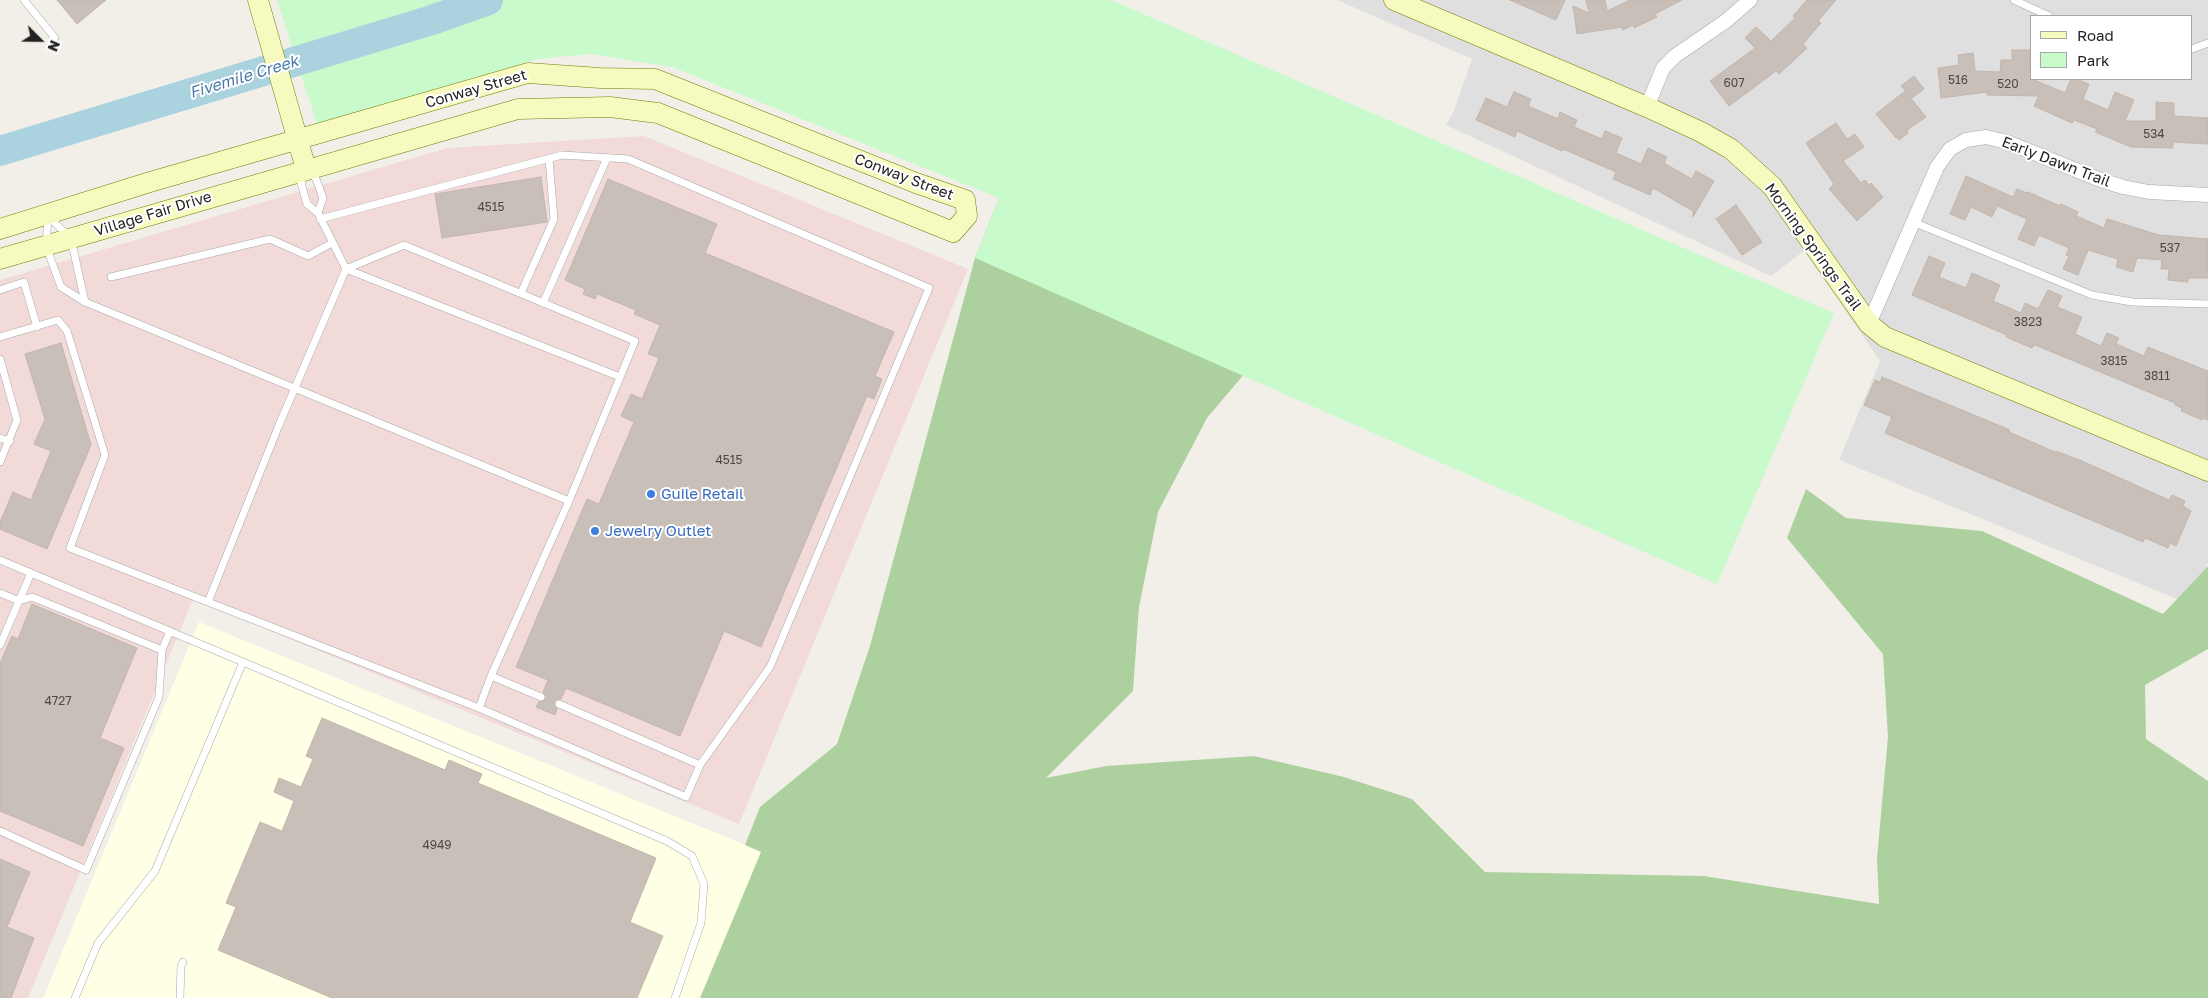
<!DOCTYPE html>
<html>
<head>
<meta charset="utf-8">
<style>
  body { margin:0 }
  #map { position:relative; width:2208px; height:998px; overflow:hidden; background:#f2efe9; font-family:"Golos Text",sans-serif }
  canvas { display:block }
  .legend { position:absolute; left:2030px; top:15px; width:162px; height:65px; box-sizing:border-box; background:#fff; border:1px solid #a7a7a7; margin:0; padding:6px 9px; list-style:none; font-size:15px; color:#222 }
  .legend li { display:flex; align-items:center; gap:10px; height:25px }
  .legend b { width:25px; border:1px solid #a7a7a7 }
  .north { position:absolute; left:15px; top:15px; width:50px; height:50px; -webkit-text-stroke:4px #fff; paint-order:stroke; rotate:113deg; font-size:14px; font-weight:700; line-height:20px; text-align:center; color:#222 }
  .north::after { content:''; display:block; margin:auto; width:18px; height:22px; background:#222; clip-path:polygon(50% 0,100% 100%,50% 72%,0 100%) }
</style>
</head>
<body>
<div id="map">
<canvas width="2208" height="998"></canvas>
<ul class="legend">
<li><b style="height:6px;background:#f7fabf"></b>Road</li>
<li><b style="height:14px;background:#c8facc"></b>Park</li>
</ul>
<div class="north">N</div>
</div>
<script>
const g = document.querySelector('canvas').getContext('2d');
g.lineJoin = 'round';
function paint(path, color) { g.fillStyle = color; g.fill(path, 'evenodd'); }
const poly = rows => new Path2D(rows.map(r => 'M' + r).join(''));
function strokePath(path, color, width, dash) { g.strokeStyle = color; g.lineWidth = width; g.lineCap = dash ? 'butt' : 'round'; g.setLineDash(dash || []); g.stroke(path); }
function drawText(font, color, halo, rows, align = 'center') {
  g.font = font + ' "Golos Text",sans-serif'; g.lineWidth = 4; g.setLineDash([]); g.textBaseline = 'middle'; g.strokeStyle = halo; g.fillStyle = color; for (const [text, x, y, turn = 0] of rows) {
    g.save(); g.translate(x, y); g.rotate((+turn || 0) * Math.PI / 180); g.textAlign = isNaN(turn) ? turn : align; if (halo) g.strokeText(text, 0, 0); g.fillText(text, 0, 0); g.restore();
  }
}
paint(poly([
  [1337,0,2208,0,2208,563,2205,570,2177,599,1839,460,1880,361,1804,251,1771,276,1446,125,1453,113,1472,59],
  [2032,16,2192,16,2192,79,2032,79]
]), '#e0dfdf');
paint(poly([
  [644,136,968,269,739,824,193,599,28,998,0,998,0,280,447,148]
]), '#f2dad9');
paint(poly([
  [199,622,765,853,709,998,43,998]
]), '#ffffe5');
paint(poly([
  [999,198,1284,327,1207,418,1158,512,1139,607,1133,691,1046,778,1106,766,1254,756,1344,777,1412,799,1485,872,1704,876,1879,904,1877,858,1888,737,1883,654,1787,538,1806,489,1846,518,1982,531,2163,614,2208,566,2208,649,2145,685,2146,739,2208,781,2208,998,700,998,761,852,745,845,760,807,837,744,870,646,975,258]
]), '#add19e');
paint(poly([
  [277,0,1111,0,1834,313,1717,584,975,258,999,198,672,67,591,54,538,59,317,124]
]), '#c8facc');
strokePath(poly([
  [0,151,432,20,488,0]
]), '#aad3df', 30);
const building = poly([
  [57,0,106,0,77,24,57,0],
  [1510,0,1565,0,1556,20,1510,0],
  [1586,0,1605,0,1607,11,1630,0,1682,0,1655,14,1657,17,1634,28,1633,25,1623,30,1622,27,1577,34,1573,6,1589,13,1586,0],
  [1807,0,1836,0,1818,21,1821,23,1803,44,1807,48,1779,74,1776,71,1729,106,1710,81,1755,48,1745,38,1756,27,1771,41,1795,18,1793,16,1807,0],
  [2012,50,2030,50,2029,77,2032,79,2065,93,2071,79,2076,79,2089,84,2083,99,2108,110,2115,92,2134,100,2125,121,2156,121,2156,102,2174,103,2174,116,2208,118,2208,144,2173,142,2173,148,2131,147,2095,132,2097,129,2074,120,2072,123,2034,106,2039,96,1987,95,1987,92,1941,98,1938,68,1959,65,1958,55,1973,53,1975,71,2000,72,2001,60,2012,60,2012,50],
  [1914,76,1924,89,1912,98,1901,86,1914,76],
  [1905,91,1926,117,1907,130,1908,133,1899,140,1897,137,1896,138,1876,114,1905,91],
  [1514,92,1531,99,1528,106,1558,119,1560,112,1577,120,1574,127,1602,139,1605,131,1622,138,1616,153,1641,164,1648,148,1667,157,1664,163,1692,179,1696,171,1714,181,1693,217,1693,211,1653,188,1650,195,1613,179,1616,172,1563,149,1562,151,1517,131,1515,137,1476,120,1486,98,1507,107,1514,92],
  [1836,123,1847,139,1855,134,1864,147,1843,161,1861,183,1865,180,1869,185,1871,183,1883,197,1857,221,1829,189,1834,184,1806,143,1836,123],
  [1966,176,2013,197,2017,189,2027,193,2028,192,2060,206,2061,204,2078,212,2076,216,2104,228,2107,219,2159,235,2208,239,2208,278,2188,278,2188,282,2168,280,2169,269,2161,269,2162,260,2137,258,2133,272,2116,267,2118,259,2088,250,2078,275,2063,269,2069,256,2066,255,2069,248,2039,235,2034,246,2018,239,2027,219,1997,206,1992,217,1971,207,1965,220,1950,214,1966,176],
  [541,177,547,222,442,238,435,194,541,177],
  [608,179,717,224,705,253,894,332,875,376,882,379,874,399,867,396,761,647,724,631,680,736,566,688,561,699,556,700,554,702,557,709,555,715,536,707,539,702,546,699,546,696,543,692,548,680,516,667,587,499,599,504,634,422,621,416,631,394,642,399,659,358,648,354,660,325,634,314,636,310,597,294,595,299,583,294,585,289,565,280,608,179],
  [1736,205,1762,242,1742,255,1716,219,1736,205],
  [1929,256,1945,263,1939,277,1966,288,1972,273,2000,285,1993,301,2021,313,2025,303,2038,309,2048,290,2062,296,2057,307,2082,317,2075,334,2101,346,2107,333,2119,338,2116,344,2144,356,2148,347,2208,371,2208,420,2203,418,2202,420,2181,411,2182,408,2175,405,2175,403,2040,347,2034,345,2032,348,2006,337,2007,335,1912,295,1929,256],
  [61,343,91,445,47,549,0,529,0,522,13,492,31,500,51,451,34,444,45,419,25,354,61,343],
  [1882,377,2010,430,2009,432,2055,452,2056,451,2082,461,2169,500,2172,495,2185,501,2183,506,2191,511,2176,546,2170,543,2168,548,2145,538,2143,542,1885,433,1892,417,1864,405,1875,380,1880,382,1882,377],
  [32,604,137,648,100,738,124,748,83,846,0,811,0,663,12,636,18,639,32,604],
  [322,718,445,770,449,760,482,774,478,783,656,858,630,922,663,936,637,998,332,998,218,950,236,907,226,903,260,822,282,831,294,801,274,792,279,778,301,787,313,759,306,756,322,718],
  [0,859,30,872,7,927,34,938,11,998,0,998,0,859]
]);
paint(building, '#c7bfb8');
strokePath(building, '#c4b6ab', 1);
const lane = poly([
  [24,0,55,38],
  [2014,0,2049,16],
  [2192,49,2208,43],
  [310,172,316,179,323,198,318,213],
  [48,216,71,239,85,302,61,287,46,246,48,216],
  [1913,222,2092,295,2132,302,2208,304],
  [346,269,404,245,635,341,569,501,491,676,479,708],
  [346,269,620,377],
  [111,277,270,239,308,256,332,243],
  [0,290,24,282,37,327],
  [521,293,554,219,549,159],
  [85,302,569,501],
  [543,303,607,158],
  [0,337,58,320,67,331,105,455,70,548,479,708,686,797,700,765,770,667,929,288,628,159,562,155,320,219],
  [0,359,17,420,0,462],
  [0,438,10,441],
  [0,560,243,662],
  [0,593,19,601,31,573],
  [208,602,279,425,346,269,318,213,307,204,301,183,304,175],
  [0,645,19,601,32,597,162,650,170,631],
  [491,676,541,697],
  [559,704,700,765],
  [0,831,86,870,159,697,162,650],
  [75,998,98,943,155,871,243,662,667,841,692,856,704,884,701,923,675,998],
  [180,998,181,966,183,962]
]);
const street = poly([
  [1647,107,1663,68,1675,56,1726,21,1750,0],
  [1869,324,1937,167,1950,149,1966,140,1986,137,2007,142,2098,179,2123,187,2149,192,2208,195]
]);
const secondary = poly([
  [258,0,306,169],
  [1394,0,1647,107,1701,132,1731,149,1772,186,1869,324,1885,337,2208,471],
  [0,229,150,182,528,73,600,78,655,79,916,183,965,200,967,216,953,232,658,113,610,107,518,109,0,259]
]);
strokePath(lane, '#a9a9a9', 8);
strokePath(street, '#a9a9a9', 15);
strokePath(secondary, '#707d05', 21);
strokePath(lane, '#fff', 7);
strokePath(street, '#fff', 14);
strokePath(secondary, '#f7fabf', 20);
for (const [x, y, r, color] of [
  [651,494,5,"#3f7fe0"],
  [595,531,5,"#3f7fe0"]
]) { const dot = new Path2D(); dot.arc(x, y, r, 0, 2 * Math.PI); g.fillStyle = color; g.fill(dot); strokePath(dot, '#fff', 2); }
drawText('12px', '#4b4948', null, [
  ["516",1958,80],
  ["607",1734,83],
  ["520",2008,84],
  ["534",2154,134],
  ["4515",491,207],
  ["537",2170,248],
  ["3823",2028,322],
  ["3815",2114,361],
  ["3811",2157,376],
  ["4515",729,460],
  ["4727",58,701],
  ["4949",437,845]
]);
drawText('15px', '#222', '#fff', [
  ["Conway Street",476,89,-16],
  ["Early Dawn Trail",2056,162,21],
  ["Conway Street",904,177,21],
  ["Village Fair Drive",153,214,-17],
  ["Morning Springs Trail",1813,247,54]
]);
drawText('15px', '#366cbe', '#fff', [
  ["Guile Retail",661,494],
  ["Jewelry Outlet",605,531]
], 'left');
drawText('italic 16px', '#4a7aab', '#fff', [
  ["Fivemile Creek",244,77,-17]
]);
</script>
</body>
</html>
